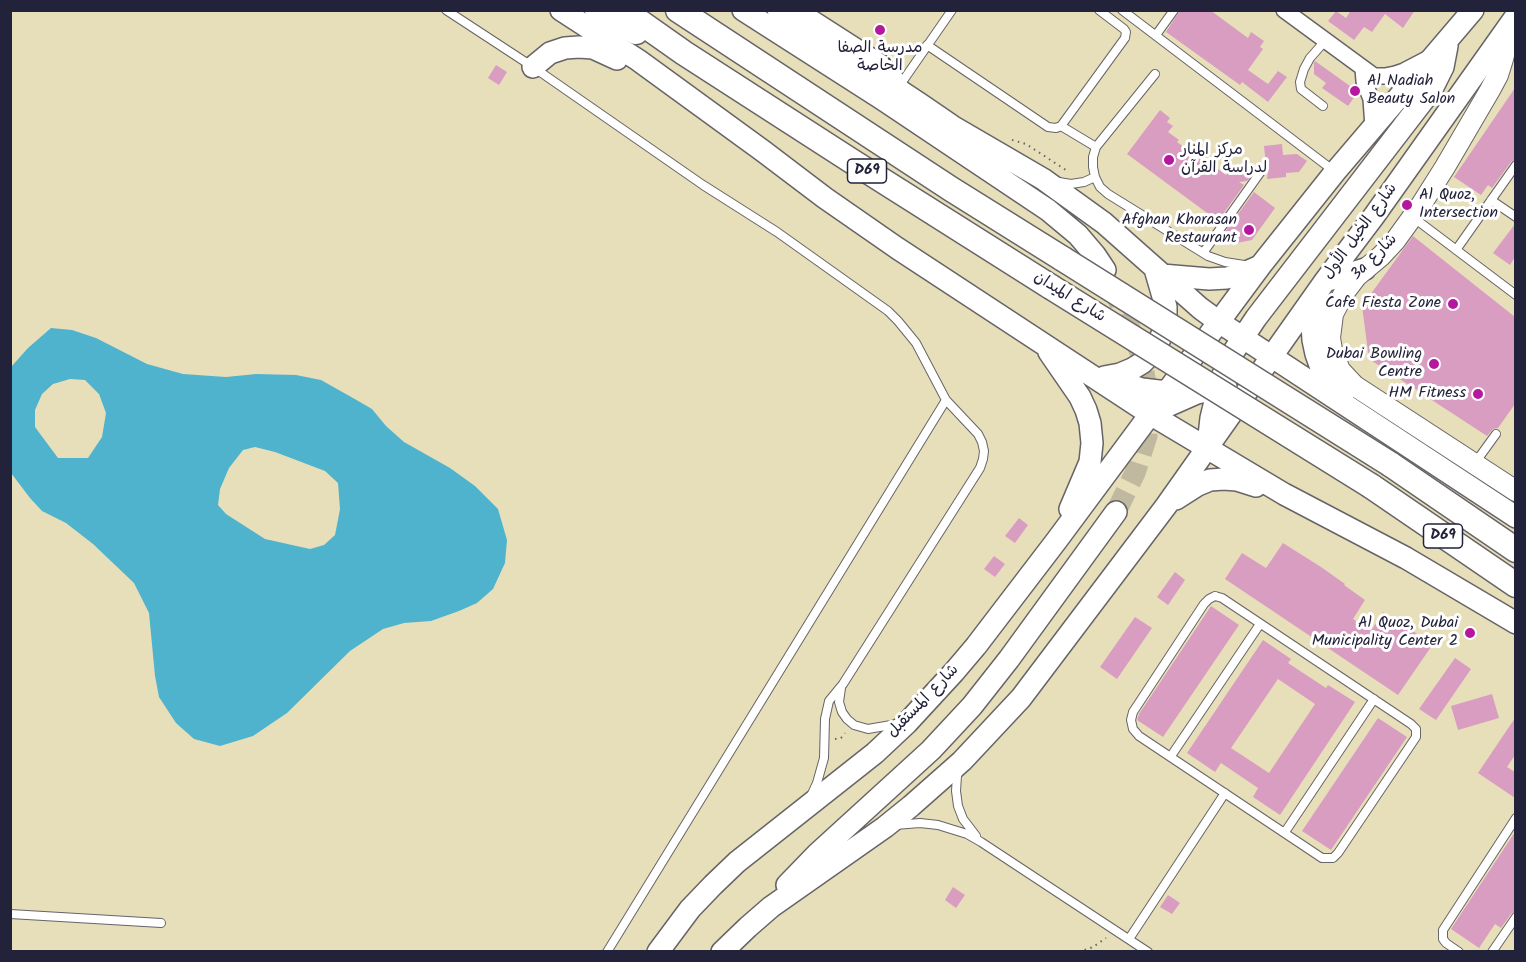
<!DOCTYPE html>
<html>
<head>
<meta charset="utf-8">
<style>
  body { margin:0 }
  #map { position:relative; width:1526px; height:962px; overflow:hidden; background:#e7dfb9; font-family:Kalam,sans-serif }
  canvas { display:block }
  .frame { position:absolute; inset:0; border:12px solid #22223b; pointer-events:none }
</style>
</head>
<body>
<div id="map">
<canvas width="1526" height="962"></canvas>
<div class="frame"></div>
</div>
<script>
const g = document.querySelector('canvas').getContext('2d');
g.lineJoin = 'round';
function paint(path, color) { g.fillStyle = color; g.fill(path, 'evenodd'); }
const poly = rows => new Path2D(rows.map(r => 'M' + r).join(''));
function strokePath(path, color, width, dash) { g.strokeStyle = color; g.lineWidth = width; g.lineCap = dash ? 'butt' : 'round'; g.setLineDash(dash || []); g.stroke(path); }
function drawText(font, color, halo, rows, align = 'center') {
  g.font = font + ' Kalam,"Playpen Sans Arabic",sans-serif'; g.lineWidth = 6; g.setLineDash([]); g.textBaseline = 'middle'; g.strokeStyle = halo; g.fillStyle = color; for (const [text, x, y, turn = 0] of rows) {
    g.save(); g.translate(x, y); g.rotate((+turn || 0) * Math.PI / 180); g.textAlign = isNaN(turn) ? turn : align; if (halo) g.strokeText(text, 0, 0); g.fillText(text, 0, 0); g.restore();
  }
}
paint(poly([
  [51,328,72,330,96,338,147,364,183,374,226,377,256,374,296,375,321,380,353,398,372,409,386,426,404,442,450,468,475,486,498,509,507,540,505,563,493,589,477,603,459,611,431,621,404,623,383,629,350,651,287,713,253,736,220,746,194,739,176,723,159,697,155,676,149,613,134,583,93,544,66,523,42,511,30,498,11,473,11,367,28,348],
  [70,379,85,380,99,394,106,413,102,437,88,458,58,458,35,427,35,410,42,394,53,384],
  [255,447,275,452,325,471,338,483,340,509,335,535,324,545,310,549,265,539,226,514,218,505,220,489,229,468,243,450]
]), '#4fb3ce');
paint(poly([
  [1180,10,1210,10,1248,38,1251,32,1264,41,1260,47,1263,49,1248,70,1268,84,1278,71,1287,77,1268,102,1242,82,1240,85,1166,32],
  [1351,10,1415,10,1403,28,1385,14,1372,32,1364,27,1354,40,1328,21,1336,11,1346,18],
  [1315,61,1357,91,1358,92,1348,106,1322,88,1326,83,1314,74,1314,63],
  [496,65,507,72,499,85,488,78],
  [1515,88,1515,159,1511,162,1492,188,1488,185,1481,195,1454,177],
  [1160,110,1170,118,1167,122,1173,126,1168,132,1179,140,1177,142,1212,168,1214,166,1226,175,1230,169,1236,173,1239,168,1250,177,1247,181,1239,182,1244,185,1218,221,1127,154],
  [1282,144,1283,155,1297,154,1307,161,1299,172,1286,173,1286,177,1267,179,1268,170,1266,166,1264,146],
  [1254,192,1275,208,1252,240,1227,245,1219,240],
  [1515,224,1515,257,1510,265,1493,253],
  [1413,236,1515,317,1515,404,1498,428,1493,429,1487,436,1369,359,1362,306],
  [1019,518,1028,525,1015,543,1005,536],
  [1283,543,1321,567,1345,584,1344,585,1365,600,1353,619,1371,631,1383,612,1433,644,1398,695,1225,579,1242,553,1266,568],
  [994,556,1005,564,995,577,984,569],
  [1175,572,1185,580,1168,605,1157,597],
  [1211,606,1239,625,1163,737,1137,720,1139,714],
  [1135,617,1152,628,1117,679,1100,667],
  [1263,640,1291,659,1288,663,1326,688,1328,685,1355,702,1280,815,1253,797,1258,788,1221,763,1215,772,1187,753],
  [1278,679,1315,704,1269,773,1231,748],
  [1455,658,1471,669,1436,720,1419,709],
  [1492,694,1499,718,1458,730,1451,706],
  [1378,718,1407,737,1331,850,1302,831],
  [1515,718,1515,755,1507,767,1515,772,1515,798,1478,773],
  [1515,832,1515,911,1511,914,1501,928,1495,924,1479,948,1451,929],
  [953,887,965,895,956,908,945,900],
  [1168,895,1180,903,1172,914,1160,907]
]), '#d99dc1');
strokePath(poly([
  [1112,285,1141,355,1148,395,1147,436,1135,473,1116,512]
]), '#c0b9a0', 21, [21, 10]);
const service = poly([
  [446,10,533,67,703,185,777,232,888,311,898,321,916,343,946,400,978,434,982,442,984,451,983,459,980,468,843,684,829,701,825,719,824,758,817,783,811,796],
  [1122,10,1334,171],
  [1156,35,1174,10],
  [927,45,1048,127,1056,128,1061,126,1125,38,1126,32,1124,29,1099,10],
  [1155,74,1096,147,1093,157,1093,167,1095,177,1100,187,1108,194,1208,256,1225,262,1244,265],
  [900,85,952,10],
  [1323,106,1301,89,1300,82,1304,69,1310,58,1325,41],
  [1061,126,1096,147],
  [1059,182,1071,184,1084,182,1095,177],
  [1491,200,1516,217],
  [1414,218,1516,295],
  [1456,250,1516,165],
  [1203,253,1262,170],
  [1475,463,1496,434],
  [1215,596,1222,598,1411,724,1416,729,1416,737,1338,853,1333,858,1322,858,1139,736,1133,729,1131,720,1133,712,1204,604,1209,599,1215,596],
  [841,688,839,702,842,712,847,719,854,725,868,729,897,724],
  [1171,756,1260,624],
  [959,770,957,776,956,791,958,806,963,819,976,836],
  [895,825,920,823,938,825,967,834,981,842,1148,952],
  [1285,832,1374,699],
  [10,914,161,923],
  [1129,939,1225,793],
  [607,952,946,400],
  [1459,952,1446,943,1443,939,1443,930,1516,818],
  [1492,952,1516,917]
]);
const minor = poly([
  [800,10,881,62,895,77,902,89],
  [1284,10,1374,76,1385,76,1395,74,1404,71,1427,59],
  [1363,68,1364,81,1371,99,1373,127]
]);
const tertiary = poly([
  [1508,27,1507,43,1503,59,1498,75,1490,90,1445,167,1421,205,1395,241,1381,256,1357,276,1344,293,1333,314,1330,338,1332,350,1340,370,1355,386,1516,491]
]);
const secondary = poly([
  [561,10,638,60,763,151,825,198,897,248,1150,414,1284,494,1406,558,1516,623],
  [743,10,882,99,1048,210,1078,235,1095,255,1105,270],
  [778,10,920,104,952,126,1043,179,1104,223,1200,308,1219,322,1516,517],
  [533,67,550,53,565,48,579,47,593,48,617,59],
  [1162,275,1209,279,1227,278,1244,273,1260,266],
  [1325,281,1365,269],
  [1316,299,1312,324,1313,340,1316,354,1321,368,1328,380,1343,395],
  [1049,352,1080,397,1086,410,1090,423,1092,443,1090,462,1070,509],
  [1104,377,1120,374,1132,369,1142,363,1151,354,1158,343,1163,332,1166,320,1166,307,1155,269],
  [1110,379,1142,389,1167,392,1176,390],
  [1154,412,1197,393,1226,387],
  [1208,445,1211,418,1220,381,1234,351,1256,318,1432,89,1443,67,1447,46],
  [1176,499,1198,485,1210,480,1224,479,1237,480,1256,486],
  [787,885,817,854,931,750,972,706,1009,659,1116,512],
  [658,952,690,909,713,885,737,862,875,753,907,723,954,672,976,646,1057,540,1261,265,1335,172,1473,10],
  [722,952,748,927,771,907,885,827,911,806,962,761,1021,698,1166,506,1325,281,1374,216,1516,16]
]);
const primary = poly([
  [597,10,636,32],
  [623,10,684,53,850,160,1051,287],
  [678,10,951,189,1063,259],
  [1390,464,1516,550],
  [1371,486,1516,585]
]);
strokePath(service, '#676467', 10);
strokePath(minor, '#676467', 18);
strokePath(tertiary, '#676467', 22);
strokePath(secondary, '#676467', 24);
strokePath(primary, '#676467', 27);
strokePath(poly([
  [1012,140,1026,144,1069,172],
  [835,739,841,738,845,733],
  [1079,952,1093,947,1106,938]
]), '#676467', 2, [1.5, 4.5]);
strokePath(service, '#fff', 8);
strokePath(minor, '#fff', 15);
strokePath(tertiary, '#fff', 20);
strokePath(secondary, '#fff', 21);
strokePath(primary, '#fff', 24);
const primaryBridge = poly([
  [1063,259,1390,464],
  [1051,287,1371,486]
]);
strokePath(primaryBridge, '#676467', 27, []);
strokePath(primaryBridge, '#fff', 24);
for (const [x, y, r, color] of [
  [880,30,6,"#b5179e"],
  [1355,91,6,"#b5179e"],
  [1169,160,6,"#b5179e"],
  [1407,205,6,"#b5179e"],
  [1249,230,6,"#b5179e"],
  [1453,304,6,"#b5179e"],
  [1434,364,6,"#b5179e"],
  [1478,394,6,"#b5179e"],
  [1470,633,6,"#b5179e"]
]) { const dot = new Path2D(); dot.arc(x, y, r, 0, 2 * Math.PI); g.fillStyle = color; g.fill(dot); strokePath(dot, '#fff', 2); }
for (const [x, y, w] of [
  [867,171,39],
  [1443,536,39]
]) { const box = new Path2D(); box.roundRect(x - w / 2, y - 12, w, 24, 4.5); g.fillStyle = '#fff'; g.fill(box); strokePath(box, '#22223b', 1.5); }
drawText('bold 15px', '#22223b', null, [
  ["D69",867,171],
  ["D69",1443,536]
]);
drawText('16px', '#22223b', '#fff', [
  ["مدرسة الصفا",880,49,"center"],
  ["الخاصة",880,67,"center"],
  ["Al Nadiah",1367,82,"left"],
  ["Beauty Salon",1367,100,"left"],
  ["مركز المنار",1181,151,"left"],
  ["لدراسة القرآن",1181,169,"left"],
  ["Al Quoz,",1419,196,"left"],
  ["Intersection",1419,214,"left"],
  ["Afghan Khorasan",1237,221],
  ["Restaurant",1237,239],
  ["Cafe Fiesta Zone",1441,304],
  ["Dubai Bowling",1422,355],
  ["Centre",1422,373],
  ["HM Fitness",1466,394],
  ["Al Quoz, Dubai",1458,624],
  ["Municipality Center 2",1458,642]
], 'right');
drawText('16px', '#22223b', '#fff', [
  ["شارع الخيل الأول",1361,232,-54],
  ["3a شارع",1375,258,-45],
  ["شارع الميدان",1069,298,32],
  ["شارع المستقبل",924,702,-46]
]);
</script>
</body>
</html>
